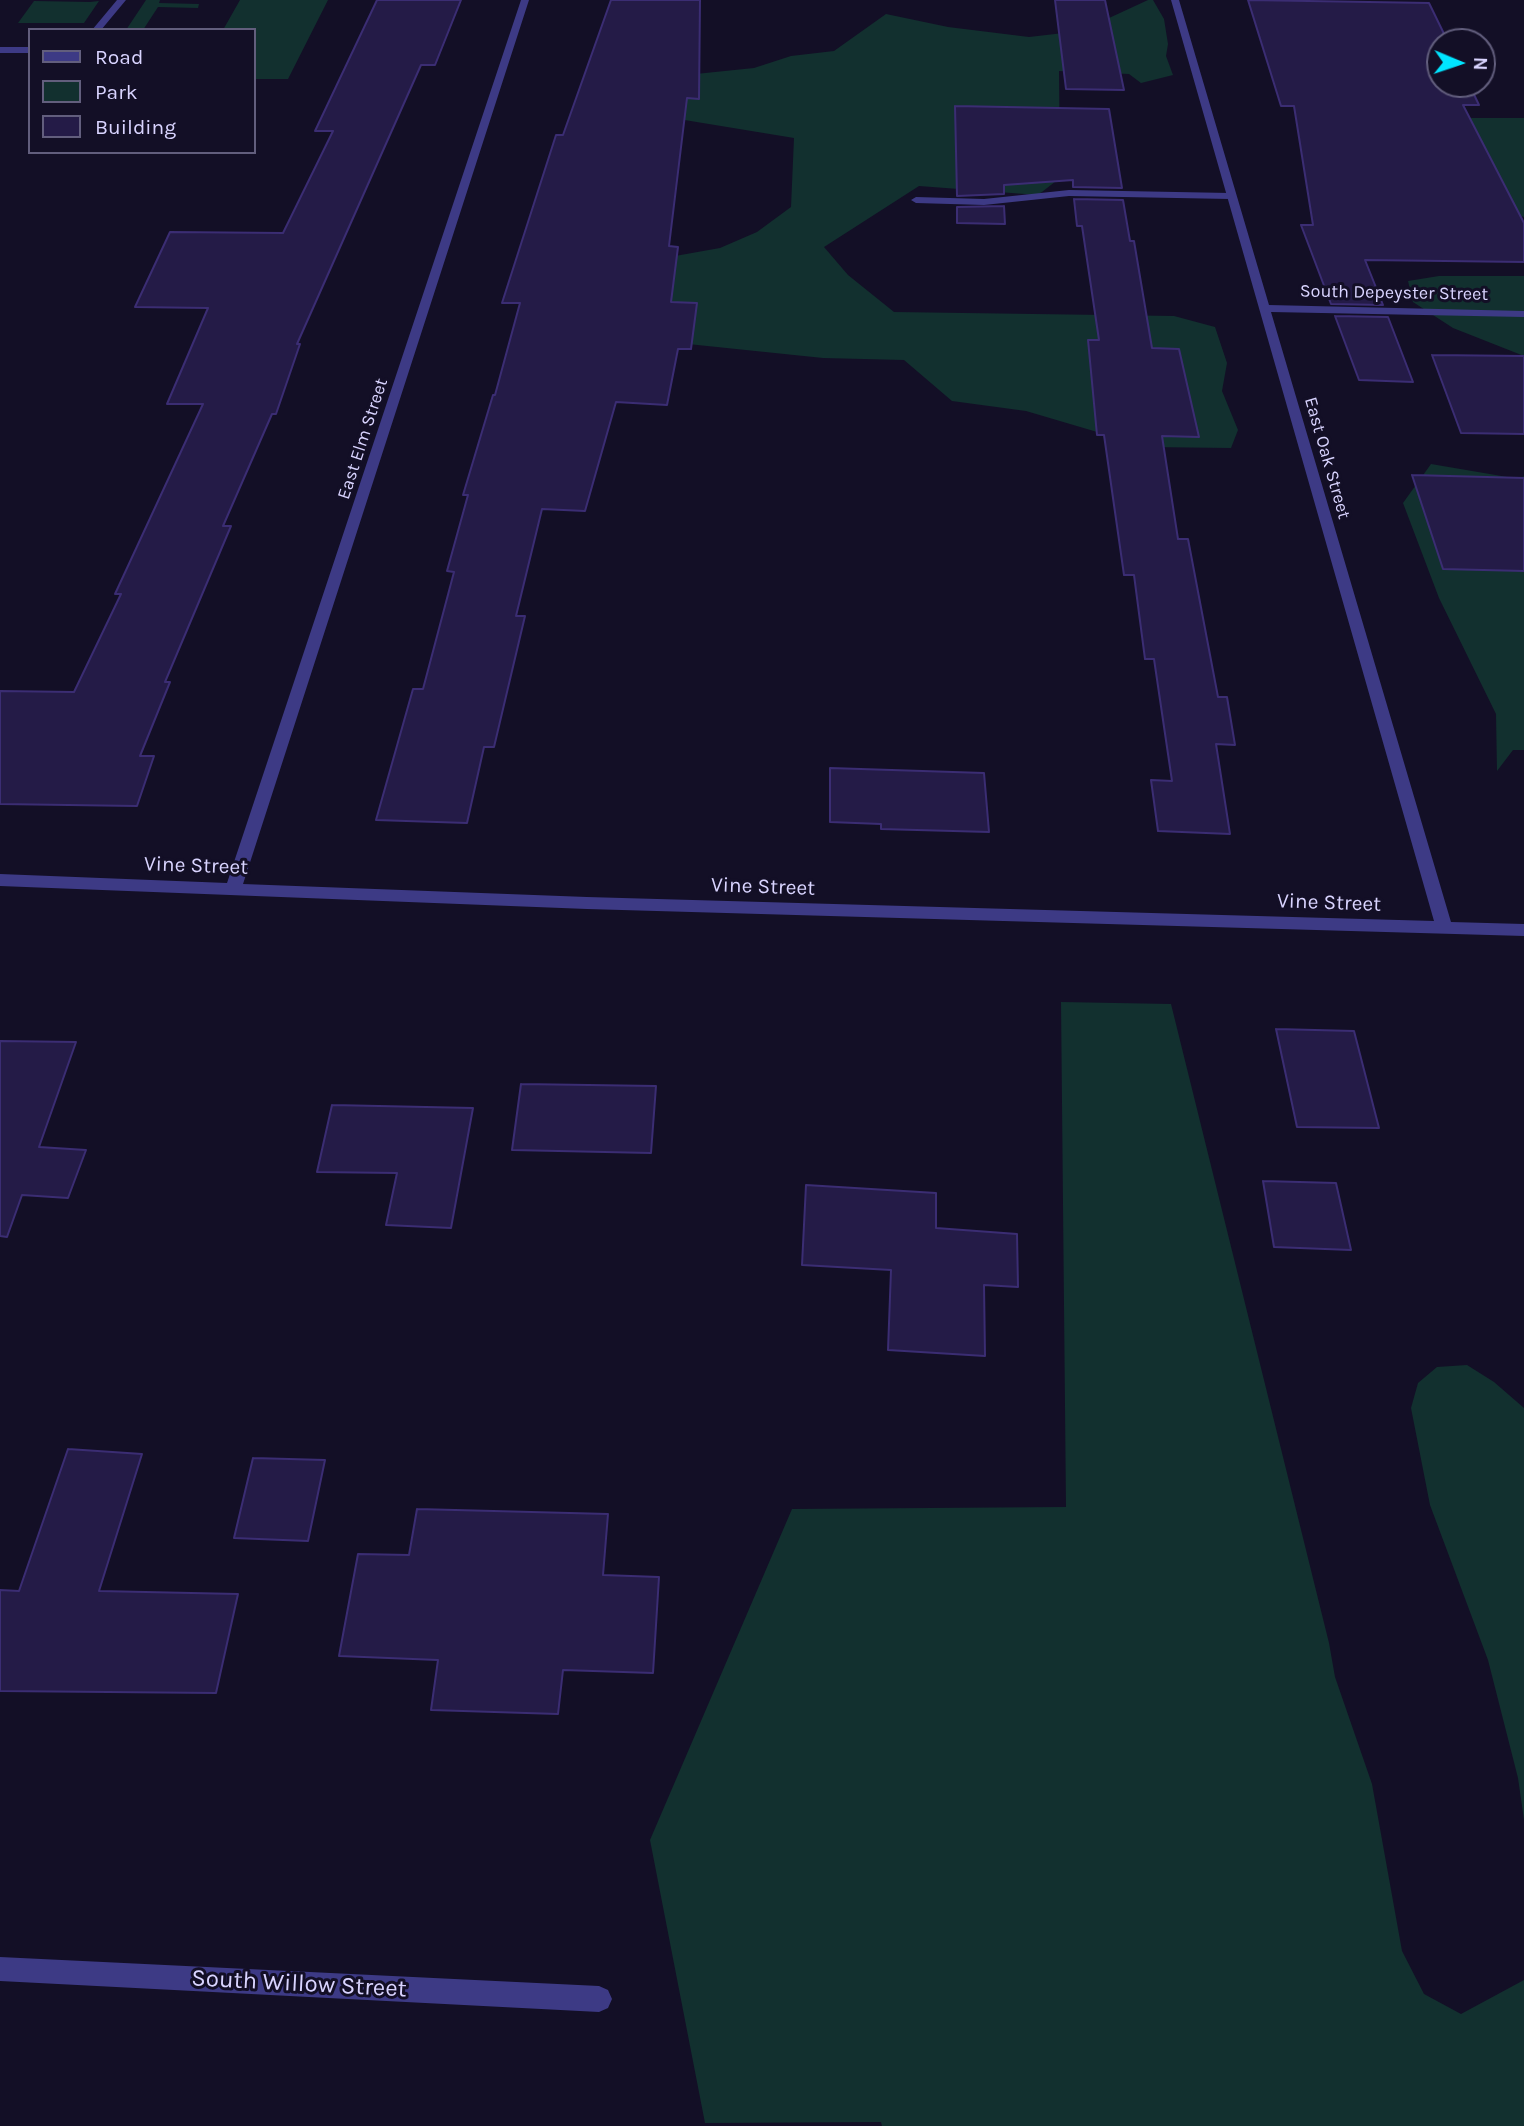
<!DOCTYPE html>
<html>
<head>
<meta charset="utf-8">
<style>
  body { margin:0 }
  #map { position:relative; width:1524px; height:2126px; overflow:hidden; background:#130f26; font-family:Karla,sans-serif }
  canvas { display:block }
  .legend { position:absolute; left:28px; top:28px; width:228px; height:126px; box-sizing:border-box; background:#130f26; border:2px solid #625e7d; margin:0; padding:9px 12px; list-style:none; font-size:21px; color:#d9d4ff }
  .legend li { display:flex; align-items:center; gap:14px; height:35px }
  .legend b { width:35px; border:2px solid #625e7d }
  .north { position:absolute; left:1426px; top:28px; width:70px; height:70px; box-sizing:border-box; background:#130f26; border:2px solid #625e7d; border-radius:50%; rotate:92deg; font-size:19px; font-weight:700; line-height:28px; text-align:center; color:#d9d4ff }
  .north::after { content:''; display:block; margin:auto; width:24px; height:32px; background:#00e5ff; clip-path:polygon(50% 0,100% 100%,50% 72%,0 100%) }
</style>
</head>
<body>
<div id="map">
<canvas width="1524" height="2126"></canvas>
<ul class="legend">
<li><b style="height:9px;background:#3d3a85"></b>Road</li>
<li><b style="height:19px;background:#12302f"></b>Park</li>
<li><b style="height:19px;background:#241b47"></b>Building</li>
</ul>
<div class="north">N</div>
</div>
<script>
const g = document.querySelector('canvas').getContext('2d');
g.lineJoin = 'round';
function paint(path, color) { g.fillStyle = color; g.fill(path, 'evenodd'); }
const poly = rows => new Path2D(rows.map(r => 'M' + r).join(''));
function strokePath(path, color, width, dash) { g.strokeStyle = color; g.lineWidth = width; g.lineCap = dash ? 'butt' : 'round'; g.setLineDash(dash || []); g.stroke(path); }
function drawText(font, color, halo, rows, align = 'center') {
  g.font = font + ' Karla,sans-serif'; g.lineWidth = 6; g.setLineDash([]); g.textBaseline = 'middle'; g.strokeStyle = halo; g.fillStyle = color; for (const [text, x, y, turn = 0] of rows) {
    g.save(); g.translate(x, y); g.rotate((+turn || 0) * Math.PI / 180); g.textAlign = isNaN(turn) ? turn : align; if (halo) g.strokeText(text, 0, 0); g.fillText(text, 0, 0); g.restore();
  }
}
paint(poly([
  [146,0,160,0,159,3,199,4,198,8,158,7,143,30,126,30],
  [240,0,328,0,288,79,254,79,254,30,223,30],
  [1148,0,1153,0,1164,19,1168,44,1166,56,1173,75,1141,83,1129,74,1059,71,1060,178,1038,195,919,186,824,247,848,275,894,312,1174,316,1215,327,1227,363,1222,391,1238,430,1231,448,1148,447,1026,411,952,401,904,360,823,358,688,344,591,271,720,248,757,232,791,207,794,138,642,113,647,79,754,68,791,56,834,51,886,14,948,27,1029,37,1081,31],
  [34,1,90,2,99,1,84,23,18,23],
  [1442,118,1524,118,1524,217,1497,209],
  [1439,276,1524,276,1524,356,1453,328,1413,302,1408,281],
  [1431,464,1519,479,1524,476,1524,750,1513,750,1497,771,1496,714,1439,598,1403,503],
  [1061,1002,1171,1004,1329,1643,1335,1677,1372,1784,1402,1951,1424,1994,1461,2014,1524,1980,1524,2126,882,2126,881,2122,705,2123,650,1840,792,1509,1066,1507],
  [1467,1365,1494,1382,1524,1408,1524,1820,1518,1778,1488,1660,1430,1505,1411,1408,1418,1383,1437,1367]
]), '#12302f');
const building = poly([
  [377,0,461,0,435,65,421,65,297,344,300,344,276,414,272,414,223,526,231,526,165,682,170,682,140,756,154,756,137,806,0,804,0,691,74,692,121,594,115,594,203,404,167,404,208,308,135,307,170,232,283,233,333,131,315,131,377,0],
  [611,0,700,0,699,99,687,98,669,246,678,247,671,302,697,303,691,349,678,349,667,405,616,402,585,511,542,509,516,616,525,616,494,747,484,747,467,823,376,820,413,689,423,689,454,572,447,571,468,495,463,495,493,395,495,395,520,303,502,303,556,135,563,135,611,0],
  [1055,0,1105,0,1124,90,1066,89,1055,0],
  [1248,0,1429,3,1448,42,1440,42,1440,84,1469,84,1479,105,1463,105,1524,223,1524,262,1365,260,1383,305,1331,304,1301,225,1313,225,1294,106,1281,106,1248,0],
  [955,106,1109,109,1122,188,1073,187,1073,180,1004,185,1004,194,957,196,955,106],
  [1074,199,1123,200,1130,241,1134,241,1152,348,1179,349,1199,437,1162,436,1178,539,1188,539,1218,697,1227,697,1235,745,1216,744,1230,834,1158,831,1151,780,1172,781,1154,659,1145,659,1134,575,1124,575,1104,435,1097,435,1088,340,1099,340,1082,226,1077,226,1074,199],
  [1004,206,1005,224,957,223,957,207,1004,206],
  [1335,316,1388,317,1413,382,1359,380,1335,316],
  [1432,355,1524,356,1524,434,1461,433,1432,355],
  [1412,475,1524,478,1524,571,1443,569,1412,475],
  [830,768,984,773,989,832,881,829,881,824,830,822,830,768],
  [1276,1029,1354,1031,1379,1128,1297,1127,1276,1029],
  [0,1041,76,1042,39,1147,86,1150,68,1198,22,1195,7,1237,0,1236,0,1041],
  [521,1084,656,1086,651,1153,512,1150,521,1084],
  [332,1105,473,1108,451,1228,386,1225,397,1173,317,1172,332,1105],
  [1263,1181,1336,1183,1351,1250,1274,1247,1263,1181],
  [806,1185,936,1193,936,1228,1017,1234,1018,1287,984,1285,985,1356,888,1350,891,1270,802,1265,806,1185],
  [68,1449,142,1454,99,1591,238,1594,216,1693,0,1691,0,1590,19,1591,68,1449],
  [253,1458,325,1460,308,1541,234,1538,253,1458],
  [417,1509,608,1514,603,1575,659,1577,653,1673,563,1670,558,1714,431,1710,438,1660,339,1656,358,1554,409,1555,417,1509]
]);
paint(building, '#241b47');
strokePath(building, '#3b2d73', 2);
paint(poly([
  [117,0,126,0,101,30,92,30,117,0],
  [0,47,30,47,30,53,0,53,0,47],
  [1069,190,1230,193,1235,196,1230,199,1069,196,984,205,916,203,911,200,916,197,984,199,1069,190]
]), '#3d3a85');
paint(poly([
  [521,0,529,0,243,884,587,897,1434,921,1171,0,1179,0,1269,305,1524,311,1524,317,1271,312,1451,922,1524,924,1524,936,587,909,0,886,0,874,227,883,521,0],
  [0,1957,599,1986,608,1990,612,1999,608,2008,599,2012,0,1981,0,1957]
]), '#3d3a85');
drawText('18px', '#d9d4ff', '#130f26', [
  ["South Depeyster Street",1394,293,1],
  ["East Elm Street",363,439,-72],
  ["East Oak Street",1327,458,74]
]);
drawText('21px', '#d9d4ff', '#130f26', [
  ["Vine Street",196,866,2],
  ["Vine Street",763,887,2],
  ["Vine Street",1329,903,2]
]);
drawText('24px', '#d9d4ff', '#130f26', [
  ["South Willow Street",299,1984,3]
]);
</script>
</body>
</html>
